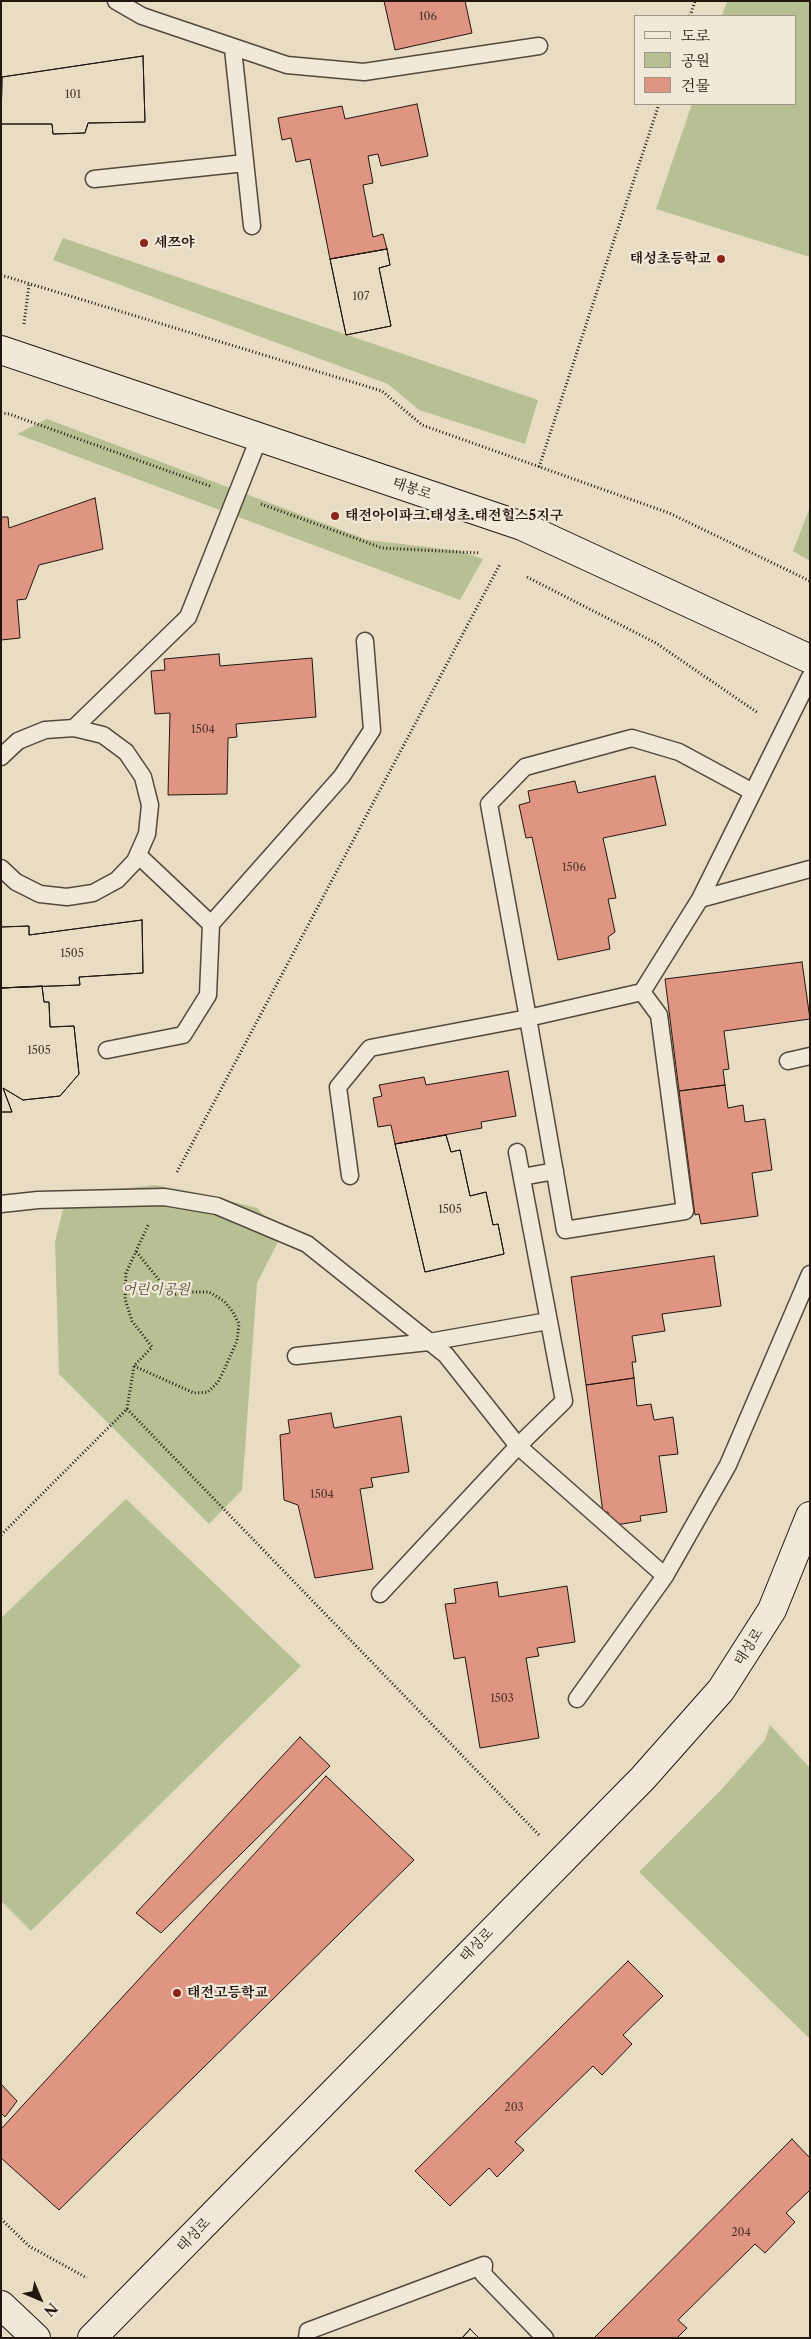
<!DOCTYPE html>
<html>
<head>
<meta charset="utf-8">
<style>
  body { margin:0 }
  #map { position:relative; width:811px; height:2339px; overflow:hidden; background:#e8ddc3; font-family:"Libre Caslon Text","Noto Serif KR",serif }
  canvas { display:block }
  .frame { position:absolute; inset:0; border:2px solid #231610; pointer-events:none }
  .legend { position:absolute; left:634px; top:15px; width:162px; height:90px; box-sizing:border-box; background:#f0e9d8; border:1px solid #9e9588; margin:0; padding:6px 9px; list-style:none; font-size:15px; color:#231610 }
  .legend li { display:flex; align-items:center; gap:10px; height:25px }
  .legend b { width:25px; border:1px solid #9e9588 }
  .north { position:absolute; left:15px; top:2274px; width:50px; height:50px; -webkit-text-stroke:4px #f0e9d8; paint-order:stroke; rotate:135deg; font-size:14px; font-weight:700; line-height:20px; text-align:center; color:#231610 }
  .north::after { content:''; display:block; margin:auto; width:18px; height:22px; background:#231610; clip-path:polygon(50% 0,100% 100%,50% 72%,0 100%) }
</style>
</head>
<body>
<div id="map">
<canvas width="811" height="2339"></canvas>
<div class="frame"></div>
<ul class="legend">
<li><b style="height:6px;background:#f0e9d8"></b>도로</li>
<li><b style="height:14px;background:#b7c093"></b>공원</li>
<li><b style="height:14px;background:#e09582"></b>건물</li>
</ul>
<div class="north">N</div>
</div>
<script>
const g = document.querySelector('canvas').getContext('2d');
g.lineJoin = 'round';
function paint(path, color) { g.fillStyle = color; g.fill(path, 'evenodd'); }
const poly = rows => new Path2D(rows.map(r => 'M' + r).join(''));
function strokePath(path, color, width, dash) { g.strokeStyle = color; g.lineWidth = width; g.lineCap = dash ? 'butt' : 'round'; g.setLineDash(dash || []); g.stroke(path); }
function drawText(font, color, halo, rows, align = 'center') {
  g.font = font + ' "Libre Caslon Text","Noto Serif KR",serif'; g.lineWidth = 4.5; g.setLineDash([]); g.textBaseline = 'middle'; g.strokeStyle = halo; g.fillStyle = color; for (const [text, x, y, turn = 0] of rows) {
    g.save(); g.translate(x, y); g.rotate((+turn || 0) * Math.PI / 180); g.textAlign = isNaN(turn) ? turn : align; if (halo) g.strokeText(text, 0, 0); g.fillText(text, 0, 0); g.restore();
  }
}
paint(poly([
  [727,1,810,1,810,257,656,209,692,104,795,104,795,16,722,16],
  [63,238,538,400,525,444,419,410,388,384,53,260],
  [47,419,368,540,460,551,483,559,460,600,17,434],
  [810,507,810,561,793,551],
  [155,1185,194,1192,257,1208,282,1234,257,1283,242,1490,209,1524,59,1374,55,1242,63,1209,75,1198,101,1191],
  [126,1499,301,1666,31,1931,1,1901,1,1618],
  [770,1725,810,1768,810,2039,639,1872,721,1790,765,1740]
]), '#b7c093');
const building = poly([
  [384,1,465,1,472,33,395,50,384,1],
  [143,56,145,122,88,123,85,133,53,134,52,124,1,124,2,77,143,56],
  [143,56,145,122,88,123,85,133,53,134,52,124,1,124,2,77,143,56],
  [417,104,428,156,381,166,378,154,368,156,373,183,363,185,373,237,383,234,387,249,330,259,310,159,296,162,291,138,282,140,278,118,342,106,345,119,417,104],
  [387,249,390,265,379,268,391,326,346,335,330,259,387,249],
  [387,249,390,265,379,268,391,326,346,335,330,259,387,249],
  [95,498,103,549,39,565,26,599,17,600,20,638,1,640,1,517,8,517,9,528,95,498],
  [219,654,220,666,312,658,316,717,236,724,237,737,228,738,227,794,168,795,170,713,155,714,151,671,165,670,164,659,219,654],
  [655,776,666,825,603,838,616,898,608,899,615,932,608,937,610,949,558,960,532,837,526,838,519,805,530,802,528,791,575,781,578,793,655,776],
  [142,920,143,973,79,977,80,985,1,988,1,927,29,926,29,935,142,920],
  [142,920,143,973,79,977,80,985,1,988,1,927,29,926,29,935,142,920],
  [802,962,810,1019,724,1031,729,1069,723,1070,725,1085,679,1091,665,979,802,962],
  [42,986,44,1002,49,1002,50,1027,74,1026,79,1074,60,1096,23,1100,3,1088,12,1112,1,1112,1,988,42,986],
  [42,986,44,1002,49,1002,50,1027,74,1026,79,1074,60,1096,23,1100,3,1088,12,1112,1,1112,1,988,42,986],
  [508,1071,516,1116,481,1122,482,1128,395,1144,391,1125,378,1127,373,1098,382,1096,379,1085,424,1077,426,1085,508,1071],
  [725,1085,728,1108,743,1105,745,1122,765,1119,772,1170,752,1173,758,1216,701,1224,699,1214,695,1215,679,1091,725,1085],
  [446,1135,451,1152,460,1150,470,1196,486,1192,493,1225,498,1224,504,1254,425,1272,395,1144,446,1135],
  [446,1135,451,1152,460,1150,470,1196,486,1192,493,1225,498,1224,504,1254,425,1272,395,1144,446,1135],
  [714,1256,721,1306,662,1314,665,1331,632,1336,636,1362,632,1362,634,1378,586,1385,571,1277,714,1256],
  [634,1378,637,1406,651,1404,654,1420,673,1417,678,1454,659,1456,667,1512,640,1516,641,1521,609,1526,608,1512,603,1513,586,1385,634,1378],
  [331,1413,334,1428,401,1416,409,1472,371,1478,373,1487,360,1489,373,1569,315,1578,298,1505,284,1500,280,1435,290,1433,288,1420,331,1413],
  [497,1582,499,1597,567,1586,575,1642,537,1648,539,1656,526,1658,539,1738,480,1748,465,1657,454,1659,445,1604,456,1603,454,1589,497,1582],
  [300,1737,330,1766,161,1933,136,1913,300,1737],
  [326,1776,414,1860,59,2210,1,2158,1,2129,326,1776],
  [628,1961,663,1996,623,2035,632,2044,602,2075,593,2066,515,2142,524,2150,497,2177,489,2168,450,2206,415,2171,628,1961],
  [1,2084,17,2101,5,2117,1,2113,1,2084],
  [792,2139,810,2158,810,2190,786,2213,795,2222,765,2253,755,2244,678,2320,687,2328,677,2338,594,2338,792,2139],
  [470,2329,479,2338,462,2338,470,2329],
  [470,2329,479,2338,462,2338,470,2329]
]);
paint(building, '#e09582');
strokePath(building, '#231610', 1);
const lane = poly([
  [116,1,142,16,287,65,364,72,539,46],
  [233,49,252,226],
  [94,179,245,163],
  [74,728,188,617,259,438],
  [1,757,18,741,45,730,74,728,103,735,126,752,143,777,150,805,147,834,135,861,117,880,93,893,67,897,40,894,16,882,1,868],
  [700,899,810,869],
  [211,924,342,776,372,730,365,641],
  [642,992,700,899,810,677],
  [107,1050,183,1035,208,995,211,924,138,855],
  [788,1061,810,1056],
  [350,1176,338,1087,370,1048,528,1018,642,992,659,1015,685,1211,565,1230,528,1018,489,804,525,767,632,738,679,752,753,792],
  [522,1177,555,1171],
  [1,1204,38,1200,164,1197,217,1206,307,1244,446,1355,518,1446,665,1576],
  [296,1356,429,1342,548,1321],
  [380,1594,518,1446,564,1401,517,1152],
  [577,1699,665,1576,728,1465,810,1274],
  [484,2265,483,2274,545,2338],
  [307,2338,308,2331,484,2265]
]);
const secondary = poly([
  [1,350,522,526,810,659],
  [1,2305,36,2338],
  [92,2338,643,1778,721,1690,772,1610,810,1516]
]);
strokePath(lane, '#54483d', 19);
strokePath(secondary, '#231610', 30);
strokePath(poly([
  [690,16,695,1],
  [1,275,382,391,422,425,669,513,810,581],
  [24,324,29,285],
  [1,413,9,414,210,486],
  [539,467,659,104],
  [261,504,382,548,480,553],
  [527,577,656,643,758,713],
  [177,1172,500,564],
  [134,1366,194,1393,208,1392,218,1382,224,1370,237,1341,239,1324,233,1312,224,1301,209,1292,190,1292,171,1295,135,1250],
  [127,1409,540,1836],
  [1,1535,127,1409,134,1366,152,1347,132,1321,125,1299,126,1273,149,1223],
  [1,2219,29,2246,87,2278]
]), '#231610', 3, [1, 2.5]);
strokePath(lane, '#f0e9d8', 16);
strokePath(secondary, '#f0e9d8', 28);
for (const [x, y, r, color] of [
  [144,243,5,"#8f2418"],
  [721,259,5,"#8f2418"],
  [335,516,5,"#8f2418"],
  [177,1993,5,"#8f2418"]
]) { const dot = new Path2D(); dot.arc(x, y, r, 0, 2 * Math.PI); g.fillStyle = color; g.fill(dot); strokePath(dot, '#f0e9d8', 2); }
drawText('11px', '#52362c', null, [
  ["106",428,17],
  ["101",73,95],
  ["107",361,297],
  ["1504",203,730],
  ["1506",574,868],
  ["1505",72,954],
  ["1505",39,1051],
  ["1505",450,1210],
  ["1504",322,1495],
  ["1503",502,1699],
  ["203",514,2108],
  ["204",741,2233]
]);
drawText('bold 14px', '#231610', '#f0e9d8', [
  ["세쯔야",154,243],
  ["태성초등학교",711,259,"right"],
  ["태전아이파크.태성초.태전힐스5지구",345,516],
  ["태전고등학교",187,1993]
], 'left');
drawText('14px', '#231610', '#f0e9d8', [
  ["태봉로",412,489,19],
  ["태성로",749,1647,-58],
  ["태성로",477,1945,-46],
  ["태성로",194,2235,-46]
]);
drawText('italic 14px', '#4f4937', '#f0e9d8', [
  ["어린이공원",156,1290]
]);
</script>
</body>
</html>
